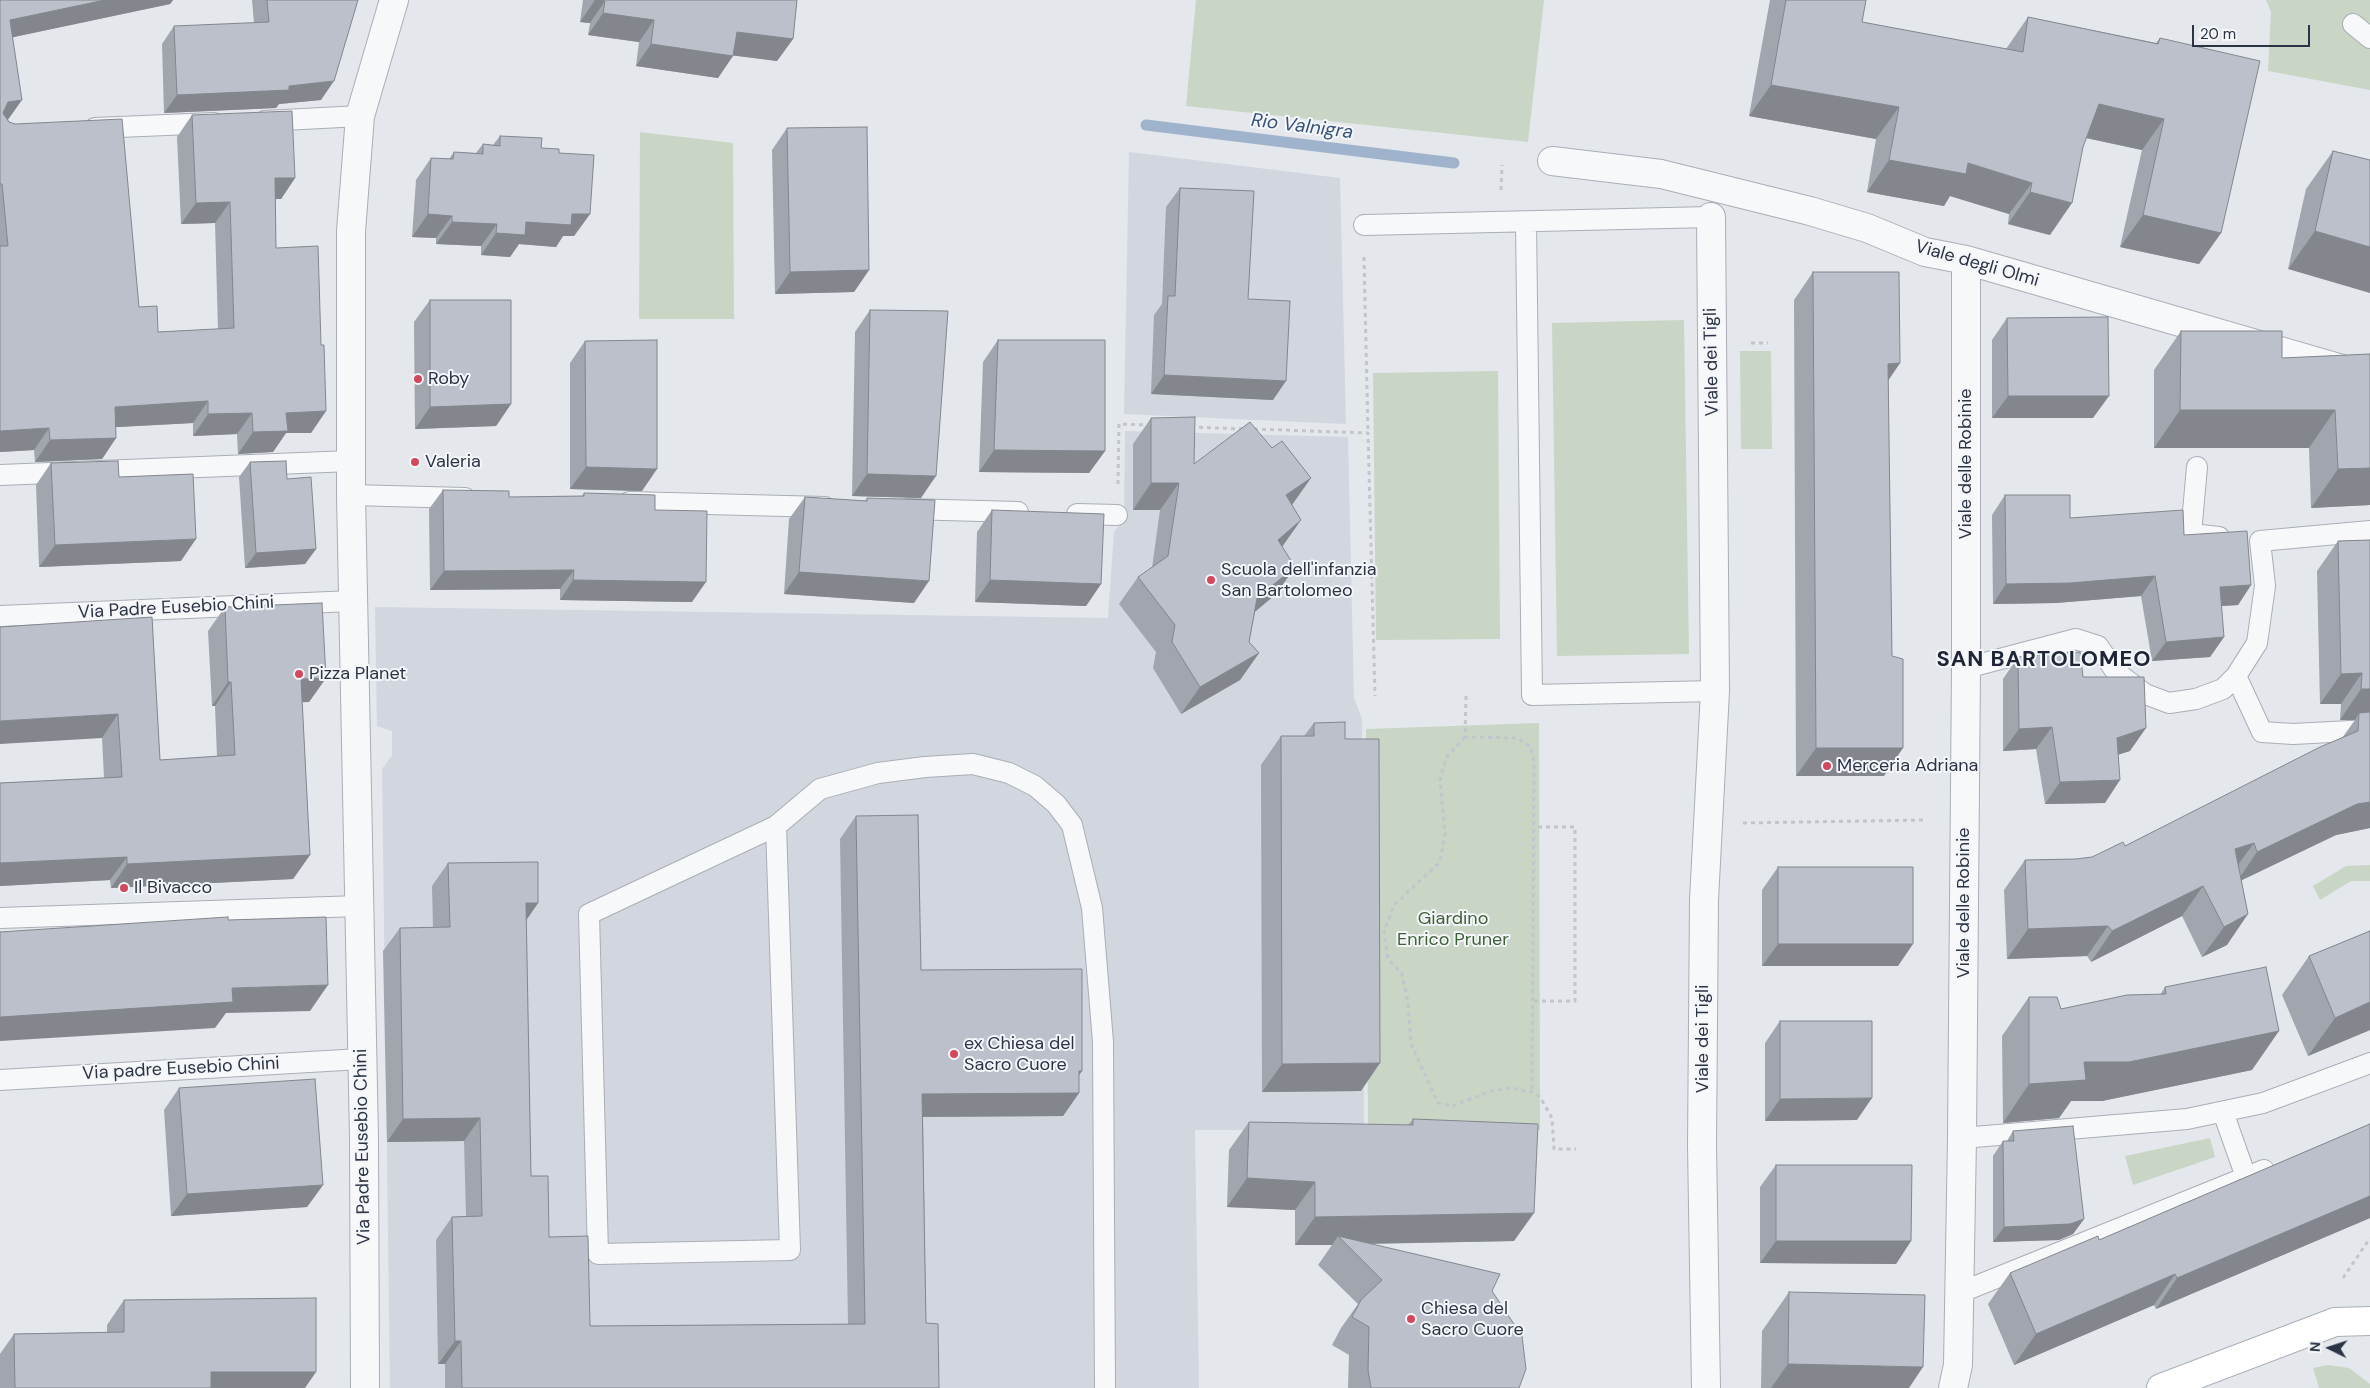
<!DOCTYPE html>
<html>
<head>
<meta charset="utf-8">
<style>
  body { margin:0 }
  #map { position:relative; width:2370px; height:1388px; overflow:hidden; background:#e4e7ec; font-family:"DM Sans",sans-serif }
  canvas { display:block }
  .north { position:absolute; left:2305px; top:1323px; width:50px; height:50px; -webkit-text-stroke:4px #f4f6f9; paint-order:stroke; rotate:274deg; font-size:14px; font-weight:700; line-height:20px; text-align:center; color:#2b3445 }
  .north::after { content:''; display:block; margin:auto; width:18px; height:22px; background:#2b3445; clip-path:polygon(50% 0,100% 100%,50% 72%,0 100%) }
  .scale { position:absolute; left:2192px; top:25px; width:118px; height:22px; box-sizing:border-box; border:2px solid #2b3445; border-top:0; padding-left:6px; font-size:15px; line-height:18px; white-space:nowrap; color:#2b3445; -webkit-text-stroke:4px #f4f6f9; paint-order:stroke }
</style>
</head>
<body>
<div id="map">
<canvas width="2370" height="1388"></canvas>
<div class="north">N</div>
<div class="scale">20 m</div>
</div>
<script>
const g = document.querySelector('canvas').getContext('2d');
g.lineJoin = 'round';
function paint(path, color) { g.fillStyle = color; g.fill(path, 'evenodd'); }
const poly = rows => new Path2D(rows.map(r => 'M' + r).join(''));
function strokePath(path, color, width, dash) { g.strokeStyle = color; g.lineWidth = width; g.lineCap = dash ? 'butt' : 'round'; g.setLineDash(dash || []); g.stroke(path); }
function drawText(font, color, halo, rows, align = 'center') {
  g.font = font + ' "DM Sans",sans-serif'; g.lineWidth = 4; g.setLineDash([]); g.textBaseline = 'middle'; g.strokeStyle = halo; g.fillStyle = color; for (const [text, x, y, turn = 0] of rows) {
    g.save(); g.translate(x, y); g.rotate((+turn || 0) * Math.PI / 180); g.textAlign = isNaN(turn) ? turn : align; if (halo) g.strokeText(text, 0, 0); g.fillText(text, 0, 0); g.restore();
  }
}
paint(poly([
  [1129,152,1340,178,1346,424,1124,414],
  [1125,431,1348,437,1354,698,1362,719,1364,1130,1195,1130,1199,1388,390,1388,382,769,392,755,392,731,377,726,375,607,1108,618,1114,532,1124,519]
]), '#d2d6de');
paint(poly([
  [1196,0,1544,0,1528,142,1186,106],
  [2266,0,2370,0,2370,90,2268,71,2271,12],
  [640,132,733,143,734,319,639,319],
  [1684,320,1689,654,1557,656,1552,323],
  [1740,351,1771,351,1772,449,1741,449],
  [1498,371,1500,639,1376,640,1373,373],
  [1539,723,1540,1130,1368,1131,1366,729],
  [2370,865,2370,881,2351,881,2320,900,2313,886,2346,866],
  [2210,1138,2215,1157,2133,1185,2125,1156],
  [2328,1365,2349,1368,2370,1384,2370,1388,2319,1388,2313,1368]
]), '#c9d6c5');
strokePath(poly([
  [1146,125,1454,163]
]), '#9fb4cc', 11);
const service = poly([
  [2353,24,2370,38],
  [265,121,360,116],
  [95,128,214,123],
  [1526,222,1532,695,1715,691],
  [1364,225,1711,217],
  [2197,467,2191,534,2219,537],
  [0,475,351,461],
  [351,495,465,498],
  [629,502,825,507],
  [907,509,1018,512],
  [1077,514,1117,515],
  [2370,531,2260,541,2265,586,2257,643,2236,676,2262,732,2293,734,2370,730],
  [0,616,353,601],
  [1966,668,2076,639,2098,646,2116,672,2145,694,2169,703,2196,699,2223,689,2236,676],
  [776,826,790,1250,598,1254,589,914,776,826,820,789,878,773,925,767,973,764,1009,773,1035,786,1056,804,1072,825,1092,908,1103,1042,1105,1388],
  [0,918,359,906],
  [0,1080,361,1059],
  [2223,1112,2246,1177],
  [1962,1138,2187,1119,2263,1103,2370,1063],
  [1959,1293,2264,1170]
]);
const minor = poly([
  [1552,161,1661,174,1810,211,1867,228,1925,252,1966,260,2370,377],
  [365,1388,364,1138,351,495,351,231,360,116,394,0],
  [1706,1388,1702,1145,1704,900,1715,691,1711,217],
  [1953,1388,1958,1365,1962,1138,1966,668,1966,260]
]);
const secondary = poly([
  [2161,1388,2335,1322,2370,1321]
]);
strokePath(service, '#a9aeb7', 22);
strokePath(minor, '#a9aeb7', 30);
strokePath(secondary, '#a9aeb7', 30);
strokePath(poly([
  [1501,190,1502,165],
  [1364,257,1368,433],
  [1751,343,1768,343],
  [1191,427,1245,429],
  [1254,429,1368,433,1375,696],
  [1118,484,1119,424,1150,425],
  [1466,696,1465,737,1517,738,1530,746,1534,761,1532,1092],
  [1465,737,1446,758,1440,780,1445,834,1440,862,1394,905,1384,932,1388,959,1402,974,1408,1003,1411,1044,1438,1103,1453,1106,1491,1091,1511,1088,1532,1092,1540,1097,1552,1118,1554,1149,1576,1149],
  [1743,823,1925,820],
  [1534,1001,1575,1001,1575,827,1535,827],
  [2343,1278,2370,1238]
]), '#c2c5cb', 3, [4, 4]);
strokePath(service, '#f7f8fa', 20);
strokePath(minor, '#f7f8fa', 28);
strokePath(secondary, '#fff', 28);
paint(poly([
  [0,0,173,0,170,4,13,37,8,120,139,307,158,332,218,329,215,223,181,224,177,137,192,115,295,178,281,199,276,199,276,248,321,345,326,411,311,433,286,433,273,452,238,454,237,434,193,436,193,423,116,427,116,438,102,459,35,462,34,450,0,452],
  [252,0,358,0,321,100,279,104,276,108,164,113,162,44,174,26,254,23],
  [583,0,797,0,793,39,777,61,733,55,718,78,636,66,639,42,588,35,590,23,580,22],
  [1770,0,1866,0,1862,22,2006,49,2028,17,2156,43,2160,38,2221,233,2199,264,2120,247,2142,150,2086,138,2050,235,2008,224,2009,214,1950,196,1944,206,1867,192,1876,139,1749,116],
  [787,128,869,270,854,292,775,294,772,150],
  [500,136,559,153,590,214,574,236,563,236,556,247,519,244,510,257,481,255,481,246,436,244,436,238,412,237,416,180,431,158,449,159,454,152,476,153,483,144,493,145],
  [2333,151,2370,160,2288,269,2306,189],
  [1180,188,1248,299,1273,400,1151,394,1154,315,1162,304,1166,207],
  [1813,272,1900,363,1888,381,1892,656,1884,776,1796,776,1794,300],
  [430,300,511,404,496,426,415,429,414,322],
  [870,310,921,498,852,496,855,332],
  [2007,318,2093,418,1992,418,1992,340],
  [2181,331,2282,358,2370,354,2370,505,2311,508,2309,448,2154,448,2154,370],
  [998,340,1105,451,1089,473,979,472,983,362],
  [585,341,642,491,570,489,570,363],
  [1151,418,1194,464,1292,505,1282,546,1295,567,1276,594,1255,612,1249,642,1259,653,1240,680,1181,714,1153,668,1156,652,1119,604,1138,577,1152,568,1160,510,1133,510,1133,444],
  [250,462,287,479,316,549,305,564,245,568,239,477],
  [51,463,119,477,181,561,39,567,36,485],
  [443,490,509,497,582,496,584,493,655,510,692,602,560,600,560,589,430,590,429,509],
  [2005,495,2070,518,2184,535,2251,585,2238,605,2221,606,2224,637,2210,657,2152,661,2141,596,2056,603,1993,604,1992,515],
  [805,497,865,501,867,498,914,603,784,594,789,519],
  [992,510,1101,584,1086,606,975,602,977,532],
  [2370,540,2370,828,2336,835,2241,880,2227,945,2202,957,2182,916,2091,962,2087,956,2007,959,2004,890,2025,860,2076,859,2092,857,2125,846,2342,738,2355,720,2340,720,2341,704,2320,704,2317,571,2338,541],
  [225,607,326,678,309,702,302,702,310,855,293,879,111,888,110,880,0,886,0,783,104,778,102,738,152,617,160,760,217,757,215,706,212,706,208,631],
  [2018,657,2083,677,2130,751,2118,754,2105,803,2045,804,2036,749,2003,751,2003,679],
  [1314,723,1361,1091,1262,1092,1261,765,1281,736,1304,736],
  [856,816,921,970,1079,1075,1079,1093,1063,1116,923,1117,926,1323,939,1388,445,1388,445,1364,438,1364,436,1240,452,1217,466,1216,464,1141,387,1142,383,951,400,928,433,928,432,886,448,863,538,903,526,921,531,1176,549,1237,590,1326,848,1324,840,839],
  [1778,867,1898,966,1762,966,1762,890],
  [2370,931,2370,1030,2308,1056,2282,995,2309,956],
  [2165,987,2252,1070,2102,1101,2071,1101,2059,1118,2003,1123,2002,1036,2029,997,2061,1009,2160,995],
  [1780,1021,1857,1120,1765,1121,1765,1043],
  [179,1088,323,1185,307,1207,171,1216,164,1110],
  [1413,1119,1514,1241,1370,1244,1492,1291,1519,1388,1348,1388,1349,1355,1332,1345,1341,1328,1358,1304,1318,1265,1332,1245,1295,1245,1295,1210,1227,1207,1229,1150,1249,1122,1408,1125],
  [2370,1124,2370,1218,2156,1309,2154,1305,2014,1365,1988,1304,2010,1273,2099,1240],
  [2013,1131,2084,1219,2073,1234,2059,1240,1993,1242,1993,1156,2003,1141,2007,1141],
  [1776,1165,1911,1241,1896,1264,1760,1263,1760,1187],
  [1789,1292,1909,1388,1761,1388,1762,1331],
  [124,1300,305,1388,0,1388,0,1354,14,1334,107,1332,107,1325]
]), '#a1a5ae');
paint(poly([
  [105,0,173,0,170,4,0,40,10,20],
  [595,0,605,1,590,23,580,22],
  [603,13,654,20,639,42,588,35],
  [737,32,793,39,777,61,721,54],
  [651,44,733,56,718,78,636,66],
  [334,81,321,100,279,104,276,108,164,113,177,95,289,86],
  [1771,85,1899,107,1876,139,1749,116],
  [22,100,7,121,0,114,8,102],
  [2099,104,2164,119,2142,150,2077,136],
  [1889,160,1968,163,2032,183,2009,214,1950,196,1944,206,1867,192],
  [275,178,295,178,281,199,260,199],
  [2030,192,2072,203,2050,235,2008,224],
  [230,202,215,223,181,224,196,203],
  [428,214,452,216,436,238,412,237],
  [572,214,590,214,574,236,563,236,556,247,519,244,510,257,481,255,496,233,526,222],
  [2143,215,2221,233,2199,264,2120,247],
  [452,222,497,224,481,246,436,244],
  [2315,231,2370,247,2370,293,2288,269],
  [869,270,854,292,775,294,790,272],
  [1900,363,1880,392,1888,364],
  [1164,375,1286,381,1273,400,1151,394],
  [2008,396,2109,396,2093,418,1992,418],
  [208,401,193,423,100,428,115,407],
  [511,404,496,426,415,429,430,407],
  [2180,410,2335,410,2309,448,2154,448],
  [326,411,311,433,286,433,273,452,238,454,253,432,286,413],
  [252,413,237,434,193,436,208,414],
  [49,428,34,450,0,452,0,431],
  [116,438,102,459,35,462,50,440],
  [994,450,1105,451,1089,473,979,472],
  [586,467,657,469,642,491,570,489],
  [2370,468,2370,505,2311,508,2338,469],
  [867,474,936,476,921,498,852,496],
  [1311,478,1292,505,1267,522,1286,495],
  [1151,483,1179,483,1160,510,1133,510],
  [1301,520,1282,547,1278,540],
  [196,539,181,561,39,567,55,545],
  [316,549,305,564,245,568,256,553],
  [1295,567,1276,594,1239,625,1257,598],
  [574,570,560,589,430,590,444,571],
  [799,572,929,581,914,603,784,594],
  [2155,576,2141,596,2056,603,1993,604,2006,584],
  [573,580,706,582,692,602,560,600],
  [990,580,1101,584,1086,606,975,602],
  [2251,585,2238,605,2206,607,2220,587],
  [2224,637,2210,657,2152,661,2166,642],
  [1259,653,1240,680,1181,714,1200,687],
  [2362,673,2341,704,2320,704,2341,674],
  [326,678,309,702,284,703,301,679],
  [228,682,231,682,215,706,212,706],
  [2361,689,2370,689,2370,720,2359,713,2355,720,2340,720],
  [118,714,102,738,0,744,0,721],
  [2052,727,2036,749,2003,751,2019,729],
  [2146,728,2130,751,2102,760,2117,738],
  [1816,748,1903,748,1884,776,1796,776],
  [2120,780,2105,803,2045,804,2060,782],
  [2370,802,2370,828,2336,835,2236,883,2257,852,2357,804],
  [2254,843,2232,873,2235,849],
  [310,855,293,879,111,888,127,864],
  [127,857,110,880,0,886,0,863],
  [2203,886,2182,916,2091,962,2112,931],
  [526,903,538,903,522,926],
  [2248,914,2227,945,2202,957,2224,927],
  [2108,926,2087,956,2007,959,2028,929],
  [1778,944,1913,944,1898,966,1762,966],
  [328,985,310,1011,226,1013,215,1028,0,1041,0,1017,232,988],
  [2370,1002,2370,1030,2308,1056,2335,1018],
  [2279,1031,2252,1070,2102,1101,2071,1101,2059,1118,2003,1123,2029,1084,2084,1062],
  [1380,1063,1361,1091,1262,1092,1282,1064],
  [1079,1071,1082,1071,1067,1093,1079,1093,1063,1116,906,1117,922,1094],
  [1872,1098,1857,1120,1765,1121,1780,1099],
  [480,1118,464,1141,387,1142,403,1119],
  [1247,1178,1315,1182,1295,1210,1227,1207],
  [323,1185,307,1207,171,1216,187,1194],
  [2370,1196,2370,1218,2156,1309,2177,1278],
  [1534,1213,1514,1241,1346,1244,1338,1236,1332,1245,1295,1245,1315,1217],
  [2084,1219,2073,1234,2059,1240,1993,1242,2004,1227],
  [1776,1241,1911,1241,1896,1264,1760,1263],
  [2175,1274,2154,1305,2014,1365,2036,1334],
  [455,1341,461,1341,445,1364,438,1364],
  [1788,1364,1923,1367,1909,1388,1771,1388],
  [211,1372,316,1372,305,1388,200,1388]
]), '#83868d');
const building = poly([
  [0,0,105,0,10,20,22,100,8,102,3,113,9,122,15,124,122,119,139,307,157,306,158,332,234,328,230,202,196,203,192,115,292,111,295,178,275,178,276,248,318,246,321,345,324,345,326,411,286,413,288,431,253,432,252,413,208,414,208,401,115,407,116,438,50,440,49,428,0,431,0,246,8,246,2,184,0,184,0,0],
  [267,0,358,0,334,81,289,86,289,90,177,95,174,26,269,22,267,0],
  [595,0,797,0,793,39,737,32,733,56,651,44,654,20,603,13,605,1,595,0],
  [1786,0,1866,0,1862,22,2023,52,2028,17,2158,44,2160,38,2260,61,2221,233,2143,215,2164,119,2099,104,2083,147,2072,203,2030,192,2032,183,1968,163,1966,174,1889,160,1899,107,1771,85,1786,0],
  [867,127,869,270,790,272,787,128,867,127],
  [500,136,542,138,541,148,559,149,559,153,594,155,590,214,572,214,571,225,526,222,525,235,496,233,497,224,452,222,452,216,428,214,431,158,453,159,454,152,483,154,483,144,500,146,500,136],
  [2333,151,2370,160,2370,247,2315,231,2333,151],
  [1180,188,1254,191,1248,299,1290,301,1286,381,1164,375,1168,296,1175,296,1180,188],
  [1813,272,1899,272,1900,363,1888,364,1892,656,1903,659,1903,748,1816,748,1813,272],
  [430,300,511,300,511,404,430,407,430,300],
  [870,310,948,311,936,476,867,474,870,310],
  [2108,317,2109,396,2008,396,2007,318,2108,317],
  [2181,331,2282,331,2282,358,2370,354,2370,468,2338,469,2335,410,2180,410,2181,331],
  [657,340,657,469,586,467,585,341,657,340],
  [998,340,1105,340,1105,451,994,450,998,340],
  [1195,417,1194,464,1250,422,1272,448,1282,441,1311,478,1286,495,1301,520,1278,540,1295,567,1257,598,1249,642,1259,653,1200,687,1172,642,1175,625,1138,577,1168,556,1179,483,1151,483,1151,418,1195,417],
  [118,461,119,477,193,474,196,539,55,545,51,463,118,461],
  [286,461,287,479,311,477,316,549,256,553,250,462,286,461],
  [443,490,509,491,509,497,584,496,584,493,655,495,655,510,707,511,706,582,573,580,574,570,444,571,443,490],
  [2005,495,2070,495,2070,518,2183,510,2184,535,2247,531,2251,585,2220,587,2224,637,2166,642,2155,576,2070,583,2006,584,2005,495],
  [805,497,867,501,867,498,935,500,929,581,799,572,805,497],
  [992,510,1104,514,1101,584,990,580,992,510],
  [2370,540,2370,689,2361,689,2362,673,2341,674,2338,541,2370,540],
  [322,603,326,678,301,679,310,855,127,864,127,857,0,863,0,783,122,777,118,714,0,721,0,627,152,617,160,760,235,755,231,682,228,682,225,607,322,603],
  [2080,652,2083,677,2144,677,2146,728,2117,738,2120,780,2060,782,2052,727,2019,729,2018,657,2080,652],
  [2370,712,2370,802,2357,804,2257,852,2254,843,2235,849,2248,914,2224,927,2203,886,2112,931,2108,926,2028,929,2025,860,2076,859,2092,857,2123,842,2125,846,2320,747,2358,731,2359,713,2370,712],
  [1345,722,1345,739,1379,739,1380,1063,1282,1064,1281,736,1314,736,1314,723,1345,722],
  [918,815,921,970,1082,969,1082,1071,1079,1071,1079,1093,922,1094,926,1323,938,1324,939,1388,462,1388,461,1341,455,1341,452,1217,482,1216,480,1118,403,1119,400,928,450,927,448,863,538,862,538,903,526,903,531,1176,548,1176,549,1237,588,1236,590,1326,865,1324,856,816,918,815],
  [1778,867,1913,867,1913,944,1778,944,1778,867],
  [228,917,228,920,326,917,328,985,232,988,233,1002,0,1017,0,932,228,917],
  [2370,931,2370,1002,2335,1018,2309,956,2370,931],
  [2266,967,2279,1031,2129,1062,2084,1062,2086,1080,2029,1084,2029,997,2057,997,2061,1009,2127,995,2166,994,2165,987,2266,967],
  [1780,1021,1872,1021,1872,1098,1780,1099,1780,1021],
  [315,1079,323,1185,187,1194,179,1088,315,1079],
  [1413,1119,1538,1124,1534,1213,1315,1217,1315,1182,1247,1178,1249,1122,1413,1125,1413,1119],
  [2370,1124,2370,1196,2177,1278,2175,1274,2036,1334,2010,1273,2098,1236,2099,1240,2370,1124],
  [2073,1126,2084,1219,2070,1224,2004,1227,2003,1141,2014,1141,2013,1131,2073,1126],
  [1776,1165,1912,1165,1911,1241,1776,1241,1776,1165],
  [1338,1236,1500,1274,1492,1291,1522,1336,1526,1369,1519,1388,1371,1388,1368,1370,1369,1327,1352,1317,1361,1300,1382,1280,1338,1236],
  [1789,1292,1925,1295,1923,1367,1788,1364,1789,1292],
  [316,1298,316,1372,211,1372,211,1388,15,1388,14,1334,124,1332,124,1300,316,1298]
]);
paint(building, '#bbc0ca');
strokePath(building, '#83868d', 1);
for (const [x, y, r, color] of [
  [418,379,5,"#d1495b"],
  [415,462,5,"#d1495b"],
  [1211,580,5,"#d1495b"],
  [299,674,5,"#d1495b"],
  [1827,766,5,"#d1495b"],
  [124,888,5,"#d1495b"],
  [954,1054,5,"#d1495b"],
  [1411,1319,5,"#d1495b"]
]) { const dot = new Path2D(); dot.arc(x, y, r, 0, 2 * Math.PI); g.fillStyle = color; g.fill(dot); strokePath(dot, '#f4f6f9', 2); }
drawText('18px', '#2b3445', '#f4f6f9', [
  ["Viale degli Olmi",1977,264,16],
  ["Viale dei Tigli",1712,362,-91],
  ["Viale delle Robinie",1966,464,-90],
  ["Via Padre Eusebio Chini",176,608,-3],
  ["Viale delle Robinie",1964,903,-90],
  ["Viale dei Tigli",1703,1039,-90],
  ["Via padre Eusebio Chini",181,1069,-3],
  ["Via Padre Eusebio Chini",363,1147,-91]
]);
drawText('18px', '#2b3445', '#f4f6f9', [
  ["Roby",428,379],
  ["Valeria",425,462],
  ["Scuola dell'infanzia",1221,570],
  ["San Bartolomeo",1221,591],
  ["Pizza Planet",309,674],
  ["Merceria Adriana",1837,766],
  ["Il Bivacco",134,888],
  ["ex Chiesa del",964,1044],
  ["Sacro Cuore",964,1065],
  ["Chiesa del",1421,1309],
  ["Sacro Cuore",1421,1330]
], 'left');
drawText('18px', '#3f6138', '#f4f6f9', [
  ["Giardino",1453,919],
  ["Enrico Pruner",1453,940]
]);
drawText('italic 19px', '#34527a', '#f4f6f9', [
  ["Rio Valnigra",1302,127,7]
]);
g.letterSpacing = '1px';
drawText('bold 22px', '#1d2536', '#f4f6f9', [
  ["SAN BARTOLOMEO",2044,660]
]);
g.letterSpacing = '0px';
</script>
</body>
</html>
